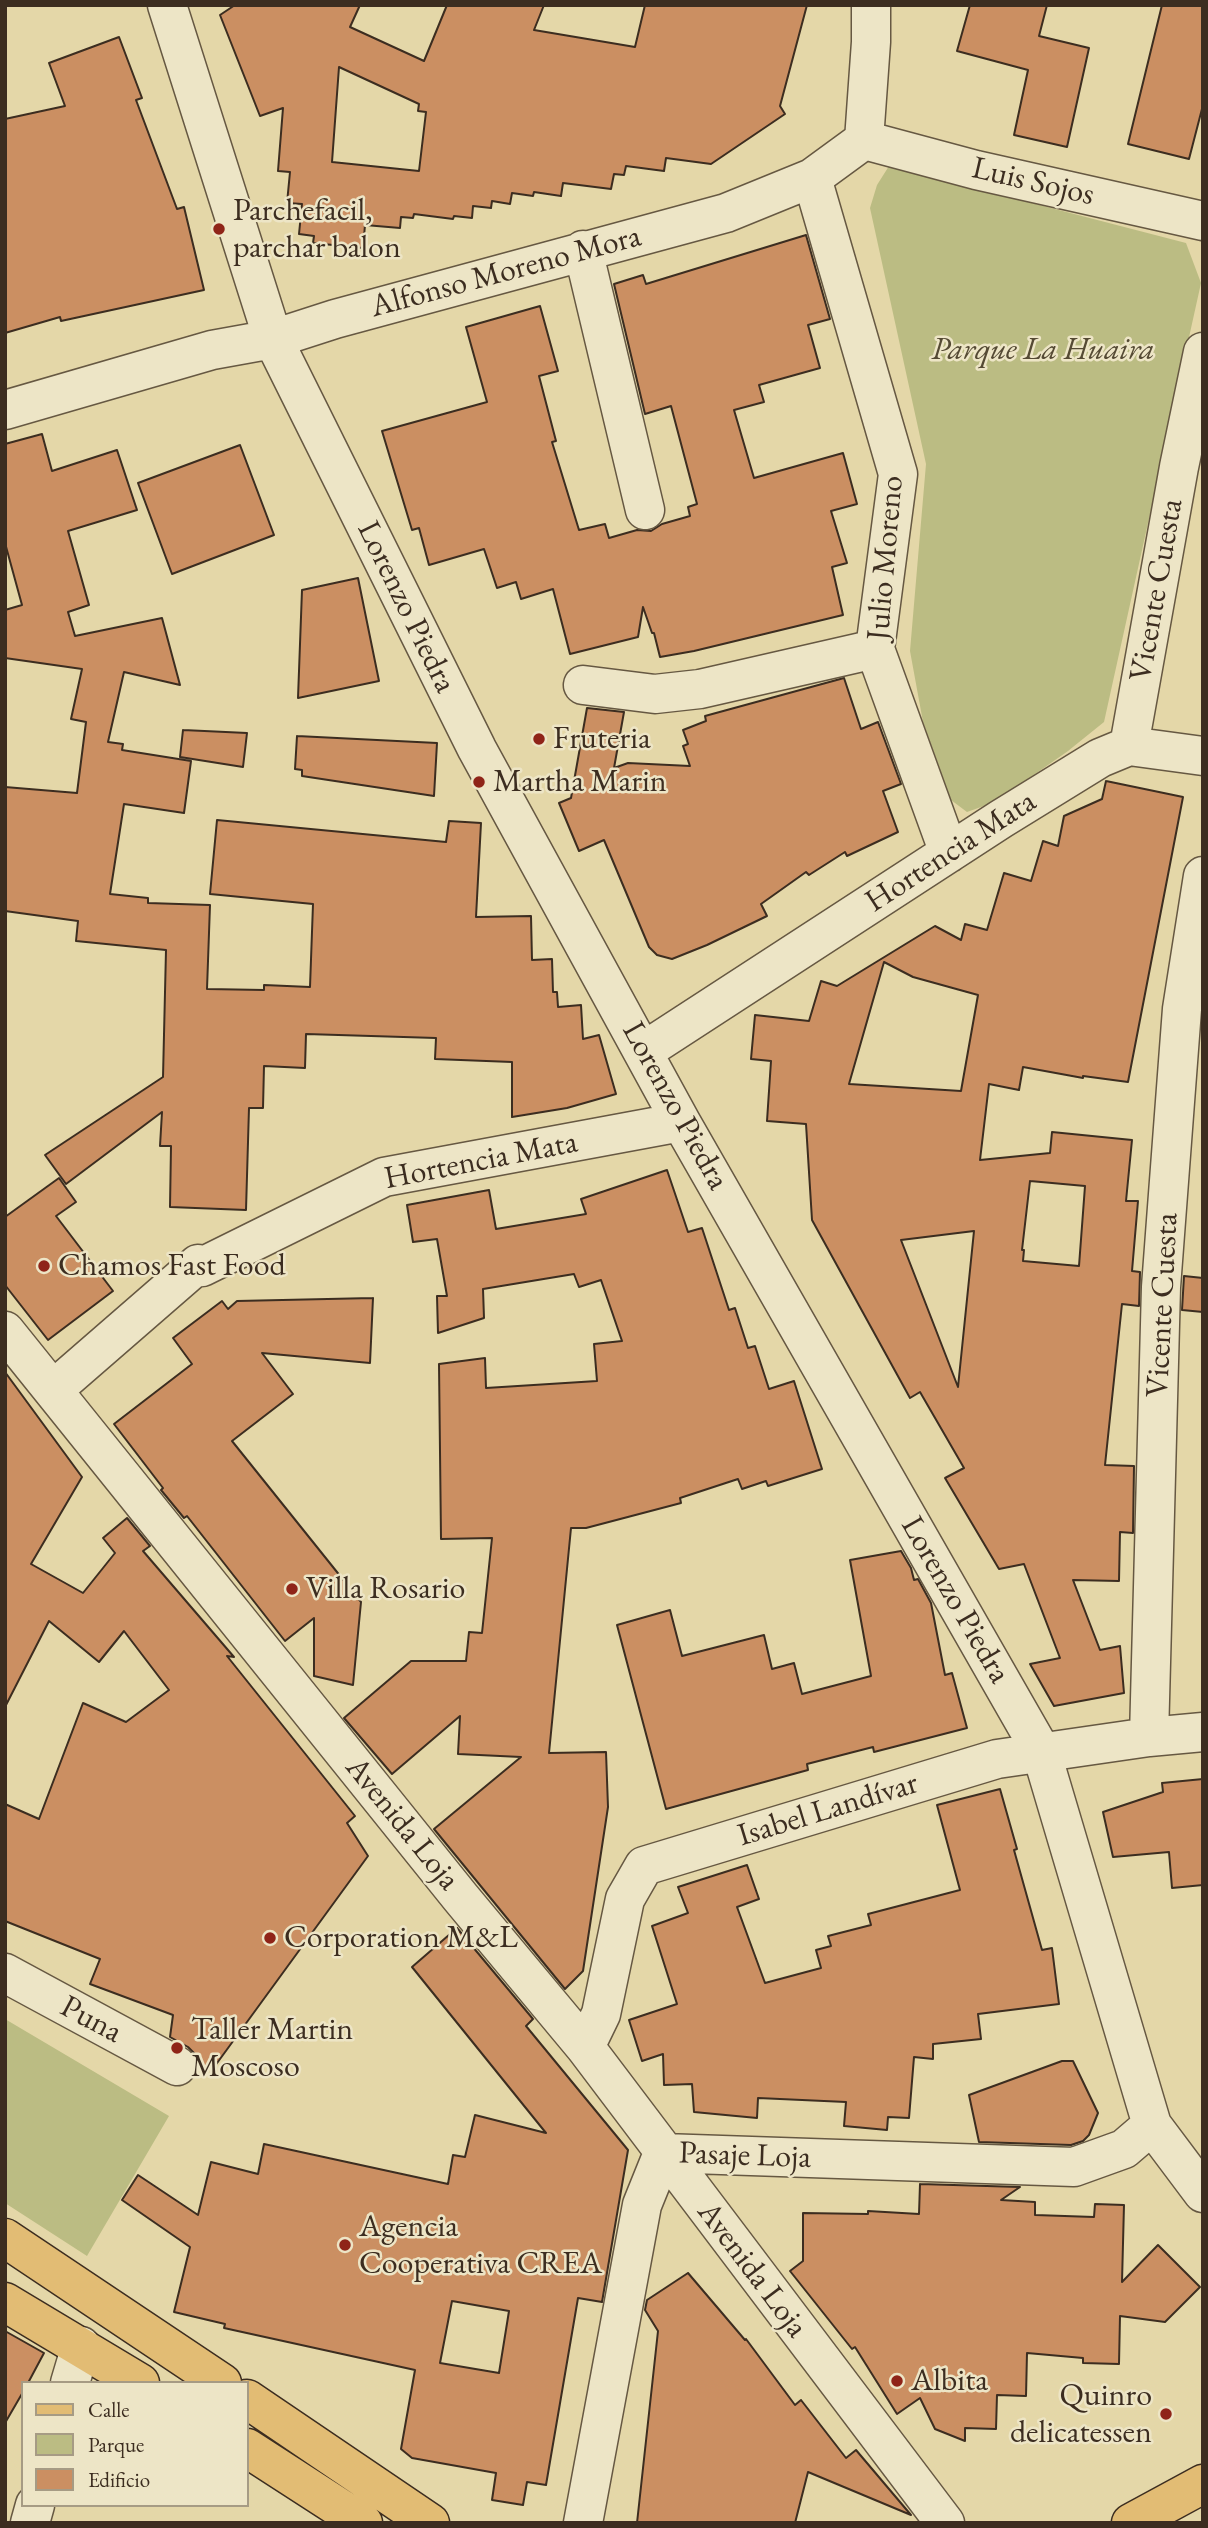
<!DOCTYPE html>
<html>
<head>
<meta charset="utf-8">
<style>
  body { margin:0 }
  #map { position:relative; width:1208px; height:2528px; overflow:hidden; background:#e4d7a8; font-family:"EB Garamond",serif }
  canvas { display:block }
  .frame { position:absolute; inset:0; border:7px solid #3c2d20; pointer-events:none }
  .legend { position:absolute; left:21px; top:2381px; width:228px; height:126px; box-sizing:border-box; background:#ede5c6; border:2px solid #a69b84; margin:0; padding:9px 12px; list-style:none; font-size:21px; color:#3c2d20 }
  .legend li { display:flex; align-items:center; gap:14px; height:35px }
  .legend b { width:35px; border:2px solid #a69b84 }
</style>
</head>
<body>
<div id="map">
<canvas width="1208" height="2528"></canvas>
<div class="frame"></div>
<ul class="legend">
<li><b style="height:9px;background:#e2bc74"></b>Calle</li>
<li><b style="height:19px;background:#bbbc83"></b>Parque</li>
<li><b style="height:19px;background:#cb8f62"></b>Edificio</li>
</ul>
</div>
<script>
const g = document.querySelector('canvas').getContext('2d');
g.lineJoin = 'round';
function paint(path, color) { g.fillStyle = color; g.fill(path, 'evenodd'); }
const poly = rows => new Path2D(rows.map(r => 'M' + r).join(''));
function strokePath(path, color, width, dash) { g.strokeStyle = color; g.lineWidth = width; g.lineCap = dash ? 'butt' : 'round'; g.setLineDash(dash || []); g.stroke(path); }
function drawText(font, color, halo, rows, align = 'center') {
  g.font = font + ' "EB Garamond",serif'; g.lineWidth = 5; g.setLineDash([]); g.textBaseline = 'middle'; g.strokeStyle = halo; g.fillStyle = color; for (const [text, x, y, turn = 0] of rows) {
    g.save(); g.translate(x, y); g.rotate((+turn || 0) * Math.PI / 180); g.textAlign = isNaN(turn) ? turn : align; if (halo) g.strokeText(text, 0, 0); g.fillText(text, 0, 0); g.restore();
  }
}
paint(poly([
  [889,166,1186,243,1201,283,1104,722,1068,751,995,802,967,812,951,800,923,722,910,651,926,464,870,208,877,185],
  [5,2019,169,2116,87,2256,5,2203]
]), '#bbbc83');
const building = poly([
  [235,5,360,5,350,27,424,61,447,5,544,5,534,30,635,47,645,5,807,5,780,106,785,114,711,164,666,158,664,171,626,166,624,175,614,174,611,189,563,183,561,196,534,192,533,196,512,193,510,204,492,201,491,208,473,206,472,218,454,216,453,219,414,214,413,218,401,217,400,228,365,225,363,248,313,243,314,236,299,234,302,204,287,203,290,172,278,171,283,108,260,116,220,15,235,5],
  [339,67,419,104,418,111,426,112,419,171,332,162,339,67],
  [970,5,1047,5,1039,36,1089,48,1067,147,1014,135,1028,70,957,51,970,5],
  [1162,5,1203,5,1203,105,1189,159,1128,144,1162,5],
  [119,37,142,98,136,100,177,209,184,207,204,290,61,321,60,317,5,333,5,119,65,106,49,63,119,37],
  [806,235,830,319,808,325,820,368,759,385,764,402,734,410,754,478,843,453,857,504,831,511,847,563,832,567,843,615,694,651,660,657,654,633,652,633,643,607,638,637,570,654,553,589,521,599,516,582,497,588,484,549,429,565,419,528,412,530,382,431,487,402,466,327,540,306,558,371,539,376,556,441,552,442,579,530,605,524,609,538,637,530,651,531,662,524,690,516,688,507,697,504,671,406,645,414,614,284,643,275,646,284,806,235],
  [42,434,52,471,117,450,137,510,68,531,89,605,68,612,75,636,162,618,180,685,124,672,108,742,123,744,122,750,191,761,184,813,124,804,110,894,148,898,148,903,210,905,207,989,264,990,264,985,310,987,313,904,210,894,217,820,446,842,449,821,481,823,476,917,531,916,532,960,552,959,553,992,557,992,558,1007,581,1005,583,1039,599,1035,616,1094,567,1108,512,1117,512,1062,435,1059,436,1038,306,1034,305,1068,264,1066,263,1108,249,1108,246,1210,170,1207,171,1146,160,1146,162,1112,66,1184,45,1155,163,1077,166,950,76,941,78,921,5,911,5,787,77,793,86,722,71,719,82,669,5,658,5,610,22,605,5,543,5,444,42,434],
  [240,445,274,535,172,574,138,483,240,445],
  [358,578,379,681,298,698,302,590,358,578],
  [844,678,861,729,878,722,901,784,883,791,898,832,847,856,845,852,809,875,806,872,761,904,767,916,707,945,672,959,657,955,649,947,604,840,579,851,559,803,571,798,587,708,624,712,614,768,628,763,690,766,683,746,688,744,683,730,706,721,705,716,844,678],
  [183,730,247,733,243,767,180,757,183,730],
  [297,736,437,743,434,796,302,776,302,770,295,769,297,736],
  [1106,781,1183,797,1128,1082,1083,1076,1083,1078,1023,1067,1019,1090,989,1084,980,1160,1050,1153,1052,1132,1132,1140,1126,1201,1138,1201,1132,1271,1140,1272,1139,1306,1122,1304,1105,1465,1134,1466,1133,1533,1120,1532,1119,1581,1073,1580,1100,1650,1120,1646,1124,1693,1054,1706,1030,1664,1060,1658,1024,1564,999,1569,945,1478,964,1468,920,1392,910,1398,812,1220,806,1124,767,1121,771,1061,751,1059,755,1015,809,1021,821,981,837,986,935,926,961,940,965,924,987,930,1004,873,1031,881,1043,841,1058,846,1064,816,1102,799,1106,781],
  [884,962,913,977,978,995,961,1091,849,1084,884,962],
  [1030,1181,1085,1186,1079,1266,1023,1261,1024,1250,1022,1250,1030,1181],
  [974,1231,958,1387,901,1240,974,1231],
  [667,1170,688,1232,702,1228,729,1310,735,1308,748,1348,755,1346,769,1389,794,1381,822,1469,768,1486,766,1481,742,1489,738,1479,680,1498,681,1503,586,1528,571,1528,549,1753,606,1752,608,1807,583,1971,565,1989,434,1829,521,1757,458,1754,460,1716,392,1774,344,1718,411,1661,466,1661,469,1632,482,1633,492,1538,441,1539,439,1364,485,1358,486,1388,597,1381,594,1344,622,1341,601,1280,579,1287,574,1274,483,1289,484,1318,438,1333,437,1296,447,1296,437,1239,413,1242,407,1205,489,1190,496,1229,586,1214,581,1199,667,1170],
  [59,1178,76,1202,56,1216,113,1291,48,1340,5,1285,5,1217,59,1178],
  [1184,1276,1203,1278,1203,1312,1182,1310,1184,1276],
  [373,1298,370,1363,262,1353,293,1394,232,1441,361,1602,353,1685,314,1676,314,1618,285,1641,187,1516,184,1518,161,1490,163,1488,114,1424,192,1364,173,1338,222,1301,228,1309,237,1301,373,1298],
  [5,1372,82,1477,31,1564,83,1593,115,1553,103,1538,127,1518,150,1546,143,1551,234,1657,227,1656,355,1816,347,1823,368,1856,212,2070,198,2062,195,2054,188,2047,170,2037,173,2015,90,1984,100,1959,5,1921,5,1804,39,1819,83,1703,126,1722,169,1690,124,1631,99,1662,49,1621,5,1707,5,1372],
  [901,1551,911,1568,914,1580,918,1579,931,1603,945,1675,952,1673,967,1728,874,1752,873,1747,807,1764,808,1770,666,1809,617,1625,670,1610,682,1656,764,1635,772,1669,794,1663,802,1694,871,1676,850,1560,901,1551],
  [1203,1779,1203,1885,1172,1888,1169,1852,1113,1857,1103,1812,1163,1792,1162,1783,1203,1779],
  [1000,1789,1017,1849,1014,1850,1042,1950,1052,1948,1059,2004,978,2014,981,2039,933,2044,933,2059,914,2057,909,2118,888,2117,887,2130,844,2126,846,2102,758,2098,757,2118,694,2112,692,2084,664,2085,663,2054,642,2061,629,2020,677,2004,652,1926,688,1913,678,1887,747,1865,759,1899,737,1907,765,1983,821,1968,816,1950,831,1946,828,1936,871,1925,868,1914,960,1890,937,1805,1000,1789],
  [457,1928,533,2019,526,2026,628,2150,602,2302,578,2298,546,2485,527,2482,523,2505,492,2500,496,2473,412,2458,401,2449,415,2370,224,2328,225,2324,174,2312,190,2247,122,2200,138,2175,198,2215,211,2162,258,2174,264,2144,448,2184,453,2155,465,2157,475,2115,546,2133,412,1967,457,1928],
  [452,2301,509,2311,499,2373,440,2363,452,2301],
  [1062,2061,1073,2061,1098,2113,1089,2135,1083,2141,1071,2145,979,2142,969,2095,1062,2061],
  [920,2184,1020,2187,1001,2200,1035,2202,1035,2215,1094,2217,1095,2204,1124,2205,1122,2282,1158,2245,1200,2287,1165,2322,1120,2316,1119,2364,1083,2363,1083,2358,1027,2353,1026,2396,997,2395,996,2429,965,2428,965,2441,935,2429,920,2398,897,2414,855,2347,852,2349,790,2271,803,2261,803,2213,868,2214,868,2211,919,2214,920,2184],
  [688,2273,745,2340,746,2339,795,2405,801,2400,846,2458,856,2450,911,2515,808,2472,795,2523,637,2523,658,2331,645,2310,647,2300,688,2273],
  [5,2331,44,2353,28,2383,23,2383,23,2392,5,2423,5,2331]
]);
paint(building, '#cb8f62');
strokePath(building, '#3c2d20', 2);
const minor = poly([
  [167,5,273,339,477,749,681,1122,1041,1751,1152,2125,1203,2193],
  [864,140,976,170,1203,221],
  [812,178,898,474,875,649,949,853],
  [583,250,645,510],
  [5,410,212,350,273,339,335,319,726,213,812,178,864,140,871,42,871,5],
  [583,685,655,694,700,689,875,649],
  [1129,746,1179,467,1203,352],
  [644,1051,1001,819,1100,758,1129,746,1203,756],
  [5,1331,461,1898,585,2047,945,2523],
  [53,1390,198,1264,202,1267,384,1177,681,1122],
  [1149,1737,1161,1287,1182,1009,1203,876],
  [5,1973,177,2066],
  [585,2047,601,2014,625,1899,644,1866,997,1759,1149,1737,1203,1732],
  [663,2153,1074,2167,1124,2149,1152,2125],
  [70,2383,81,2346],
  [30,2523,35,2505],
  [583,2523,642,2205,663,2153]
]);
const major = poly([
  [5,2238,222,2383],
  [5,2302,140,2383],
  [247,2399,430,2523],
  [247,2448,363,2523],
  [1131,2523,1203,2484]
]);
strokePath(minor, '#665842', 41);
strokePath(major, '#3c2d20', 41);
strokePath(minor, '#ede5c6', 38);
strokePath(major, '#e2bc74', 38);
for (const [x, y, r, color] of [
  [219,229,7,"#8f2418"],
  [539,739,7,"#8f2418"],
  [479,782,7,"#8f2418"],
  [44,1266,7,"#8f2418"],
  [292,1589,7,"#8f2418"],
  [270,1938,7,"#8f2418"],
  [177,2048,7,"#8f2418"],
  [345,2245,7,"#8f2418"],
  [897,2381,7,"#8f2418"],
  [1166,2414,7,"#8f2418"]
]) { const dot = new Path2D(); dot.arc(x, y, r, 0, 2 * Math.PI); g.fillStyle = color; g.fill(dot); strokePath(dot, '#ede5c6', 2.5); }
drawText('32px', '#3c2d20', '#ede5c6', [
  ["Luis Sojos",1033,182,13],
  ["Alfonso Moreno Mora",506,272,-15],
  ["Julio Moreno",886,558,-85],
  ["Vicente Cuesta",1157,590,-80],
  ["Lorenzo Piedra",406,607,64],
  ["Hortencia Mata",951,852,-33],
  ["Lorenzo Piedra",675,1106,61],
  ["Hortencia Mata",481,1161,-11],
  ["Vicente Cuesta",1163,1305,-87],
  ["Lorenzo Piedra",955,1600,60],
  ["Isabel Landívar",828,1810,-17],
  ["Avenida Loja",402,1824,51],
  ["Puna",91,2020,28],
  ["Pasaje Loja",745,2156,2],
  ["Avenida Loja",752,2270,53]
]);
drawText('32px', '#3c2d20', '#ede5c6', [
  ["Parchefacil,",233,211],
  ["parchar balon",233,248],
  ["Fruteria",553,739],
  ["Martha Marin",493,782],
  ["Chamos Fast Food",58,1266],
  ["Villa Rosario",306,1589],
  ["Corporation M&L",284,1938],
  ["Taller Martin",191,2030],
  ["Moscoso",191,2067],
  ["Agencia",359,2227],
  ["Cooperativa CREA",359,2264],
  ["Albita",911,2381],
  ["Quinro",1152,2396,"right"],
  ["delicatessen",1152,2433,"right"]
], 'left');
drawText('italic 32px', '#554a34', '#ede5c6', [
  ["Parque La Huaira",1043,350]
]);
</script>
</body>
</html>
